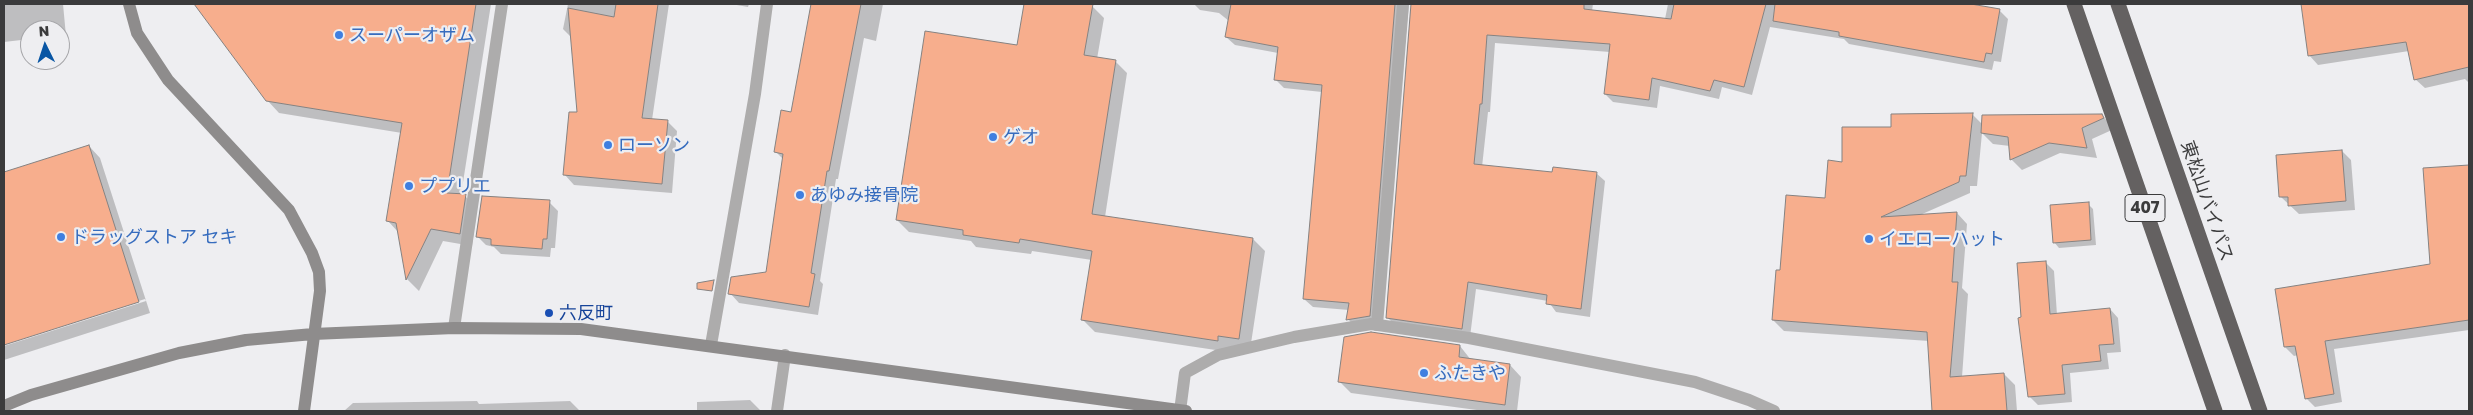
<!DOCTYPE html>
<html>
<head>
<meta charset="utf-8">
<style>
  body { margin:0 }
  #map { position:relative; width:2473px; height:415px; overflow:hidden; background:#eeeef1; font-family:"Golos Text",sans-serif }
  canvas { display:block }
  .frame { position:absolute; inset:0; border:5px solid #3b3b3c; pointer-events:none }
  .north { position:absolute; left:20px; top:20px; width:50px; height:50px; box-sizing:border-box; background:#eeeef1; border:1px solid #a6a6a9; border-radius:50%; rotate:356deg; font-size:14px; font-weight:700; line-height:20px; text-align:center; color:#3b3b3c }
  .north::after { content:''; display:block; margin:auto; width:18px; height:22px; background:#0956a4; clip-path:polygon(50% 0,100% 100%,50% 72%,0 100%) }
</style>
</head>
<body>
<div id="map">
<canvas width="2473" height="415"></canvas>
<div class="frame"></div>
<div class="north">N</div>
</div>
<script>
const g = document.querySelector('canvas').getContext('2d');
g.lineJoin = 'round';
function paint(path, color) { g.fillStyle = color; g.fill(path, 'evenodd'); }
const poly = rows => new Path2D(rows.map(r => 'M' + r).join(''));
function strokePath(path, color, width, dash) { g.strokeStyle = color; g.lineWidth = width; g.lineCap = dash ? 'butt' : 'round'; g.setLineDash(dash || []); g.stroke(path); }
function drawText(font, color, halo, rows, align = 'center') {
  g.font = font + ' "Golos Text","Noto Sans JP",sans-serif'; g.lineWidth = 4.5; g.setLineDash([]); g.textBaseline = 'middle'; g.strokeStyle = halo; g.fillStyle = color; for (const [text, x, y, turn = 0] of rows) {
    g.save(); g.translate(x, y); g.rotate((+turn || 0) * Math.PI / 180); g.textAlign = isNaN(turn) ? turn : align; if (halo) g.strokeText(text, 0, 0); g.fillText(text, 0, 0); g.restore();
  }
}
paint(poly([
  [4,4,63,4,66,36,60,36,60,30,30,30,30,39,4,42],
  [195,4,491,4,461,195,465,196,477,208,472,246,443,241,419,291,407,279,399,233,388,221,402,133,279,113,267,100],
  [568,4,669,4,652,120,667,121,677,131,672,193,574,185,565,175,578,114,572,38,563,29],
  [731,4,749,4,748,7],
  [812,4,883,4,876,41,864,38,838,179,836,179,820,281,823,284,818,315,739,303,730,293,767,273,784,160,776,152,792,113],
  [1025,4,1092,6,1104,18,1097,59,1115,61,1127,73,1105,217,1253,239,1265,251,1250,350,1229,352,1095,332,1083,320,1092,260,1032,251,1031,254,976,247,971,241,909,232,897,220,1018,46],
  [1194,4,1593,4,1592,11,1665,19,1668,4,1961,4,1999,10,2008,19,2001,62,1994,61,1992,70,1849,44,1844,39,1770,27,1752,95,1722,87,1719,99,1660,86,1657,108,1613,102,1605,94,1610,52,1495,43,1490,112,1488,112,1482,167,1553,174,1596,173,1605,181,1590,317,1556,312,1548,301,1476,289,1470,337,1396,326,1387,317,1411,5,1409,4,1378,324,1356,328,1348,319,1349,310,1313,307,1304,299,1322,92,1284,88,1275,79,1278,53,1235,45,1226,37,1229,21,1219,13,1200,10],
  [2302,4,2469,4,2469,83,2465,79,2425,88,2415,79,2409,51,2318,65,2309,55],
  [1972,114,1982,124,2102,115,2114,129,2092,139,2097,158,2060,153,2022,170,2011,159,2010,146,1993,144,1982,133,1977,186,1970,186,1970,193,1920,215,1957,213,1967,224,1962,288,1968,294,1962,377,2004,374,2015,385,2017,411,1934,411,1929,341,1784,331,1773,320,1781,272,1827,199,1843,163,1892,128],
  [89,146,100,158,150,313,4,360,4,346,146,301,145,299,4,344,4,173],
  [2342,151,2351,160,2355,210,2299,214,2281,197],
  [2469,166,2469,330,2334,349,2342,402,2315,407,2306,398,2298,355,2294,356,2285,347,2432,265,2424,170],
  [549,202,558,211,555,248,551,248,550,257,501,254,494,247,486,245,477,236],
  [2088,204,2093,209,2096,245,2059,248,2054,242],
  [2046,263,2054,271,2057,315,2110,309,2118,318,2121,352,2107,353,2109,369,2070,373,2072,402,2038,405,2029,396,2022,319],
  [1460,346,1471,360,1510,365,1521,377,1517,411,1484,411,1351,393,1339,381],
  [750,400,761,411,697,411,697,402],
  [477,401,479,404,570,401,580,411,344,411,353,403]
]), '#0003');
const building = poly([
  [194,4,476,4,447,193,466,194,460,234,431,229,406,280,396,223,386,221,402,123,266,101,194,4],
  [616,4,658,4,642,118,668,120,662,184,563,175,569,112,577,112,568,8,614,17,616,4],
  [811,4,861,4,829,171,827,171,811,273,815,274,809,307,728,294,731,277,766,272,783,154,774,152,781,110,791,112,811,4],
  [1024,4,1093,4,1084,55,1116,60,1092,214,1253,238,1239,339,1218,336,1218,341,1081,320,1092,251,1020,239,1019,243,963,235,963,230,896,220,925,31,1017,45,1024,4],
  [1231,4,1395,4,1370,316,1346,320,1349,303,1303,299,1322,85,1274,80,1278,47,1225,37,1231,4],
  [1411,4,1584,4,1584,9,1671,19,1674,4,1766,4,1744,87,1714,80,1710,91,1652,78,1649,100,1604,94,1610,44,1487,35,1482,104,1480,104,1474,164,1552,172,1553,167,1597,172,1581,309,1546,304,1547,295,1468,282,1462,329,1386,318,1411,4],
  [1775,4,1971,4,2000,9,1992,54,1986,53,1984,62,1839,36,1839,32,1773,21,1775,4],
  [2301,4,2469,4,2469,67,2414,80,2406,42,2308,56,2301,4],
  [1973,113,1966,176,1960,176,1959,182,1881,217,1957,212,1952,282,1958,282,1950,377,2004,373,2007,411,1932,411,1927,332,1772,320,1776,270,1780,270,1786,195,1825,198,1828,160,1842,162,1842,127,1891,127,1891,114,1973,113],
  [2102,114,2104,118,2082,128,2087,148,2049,143,2010,160,2008,137,1981,133,1982,115,2102,114],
  [89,145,139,302,4,345,4,172,89,145],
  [2342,150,2346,201,2288,206,2288,197,2279,197,2276,155,2342,150],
  [2469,165,2469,320,2325,341,2334,394,2305,399,2295,346,2284,347,2275,289,2430,264,2423,168,2469,165],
  [482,196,550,200,547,239,543,239,542,249,491,245,491,239,476,237,482,196],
  [2089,202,2091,240,2053,243,2050,205,2089,202],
  [2046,261,2050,314,2110,308,2114,344,2099,345,2101,361,2062,365,2065,394,2028,397,2018,318,2021,317,2017,263,2046,261],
  [714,280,712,291,697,289,697,283,714,280],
  [1371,332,1460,345,1459,357,1510,364,1505,405,1338,382,1344,337,1371,332]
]);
paint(building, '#f7ae8d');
strokePath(building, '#858281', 1);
strokePath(poly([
  [1377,325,1403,4]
]), '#adacac', 12);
strokePath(poly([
  [454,328,502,4],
  [711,345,755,94,767,4],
  [777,411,785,355],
  [1180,411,1185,373,1218,355,1294,337,1371,324,1469,338,1695,382,1749,400,1774,411]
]), '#adacac', 12);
strokePath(poly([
  [129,4,137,33,168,80,289,210,312,253,319,272,320,291,304,411],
  [4,406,31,395,179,353,246,340,313,334,454,328,581,329,1186,411]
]), '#8e8c8c', 12);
strokePath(poly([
  [2074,4,2215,411],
  [2118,4,2260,411]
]), '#646161', 15);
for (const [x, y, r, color] of [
  [339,35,5,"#3f7fe0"],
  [993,137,5,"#3f7fe0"],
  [608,145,5,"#3f7fe0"],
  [409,186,5,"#3f7fe0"],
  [800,195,5,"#3f7fe0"],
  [61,237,5,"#3f7fe0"],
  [1869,239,5,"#3f7fe0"],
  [549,313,5,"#1a4fb4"],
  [1424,373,5,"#3f7fe0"]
]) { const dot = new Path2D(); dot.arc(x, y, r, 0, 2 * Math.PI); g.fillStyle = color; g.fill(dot); strokePath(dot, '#eeeef1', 2); }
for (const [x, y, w] of [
  [2145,208,40]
]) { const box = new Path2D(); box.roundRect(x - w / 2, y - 13.5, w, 27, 4); g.fillStyle = '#eeeef1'; g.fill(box); strokePath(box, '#3b3b3c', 1); }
drawText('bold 16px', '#3b3b3c', null, [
  ["407",2145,208]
]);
drawText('18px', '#366cbe', '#eeeef1', [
  ["スーパーオザム",349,35],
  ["ゲオ",1003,137],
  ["ローソン",618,145],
  ["ププリエ",419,186],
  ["あゆみ接骨院",810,195],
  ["ドラッグストア セキ",71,237],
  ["イエローハット",1879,239],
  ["ふたきや",1434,373]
], 'left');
drawText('18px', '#3b3b3c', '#eeeef1', [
  ["東松山バイパス",2207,201,71]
]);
drawText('18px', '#164399', '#eeeef1', [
  ["六反町",559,313]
], 'left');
</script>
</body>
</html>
